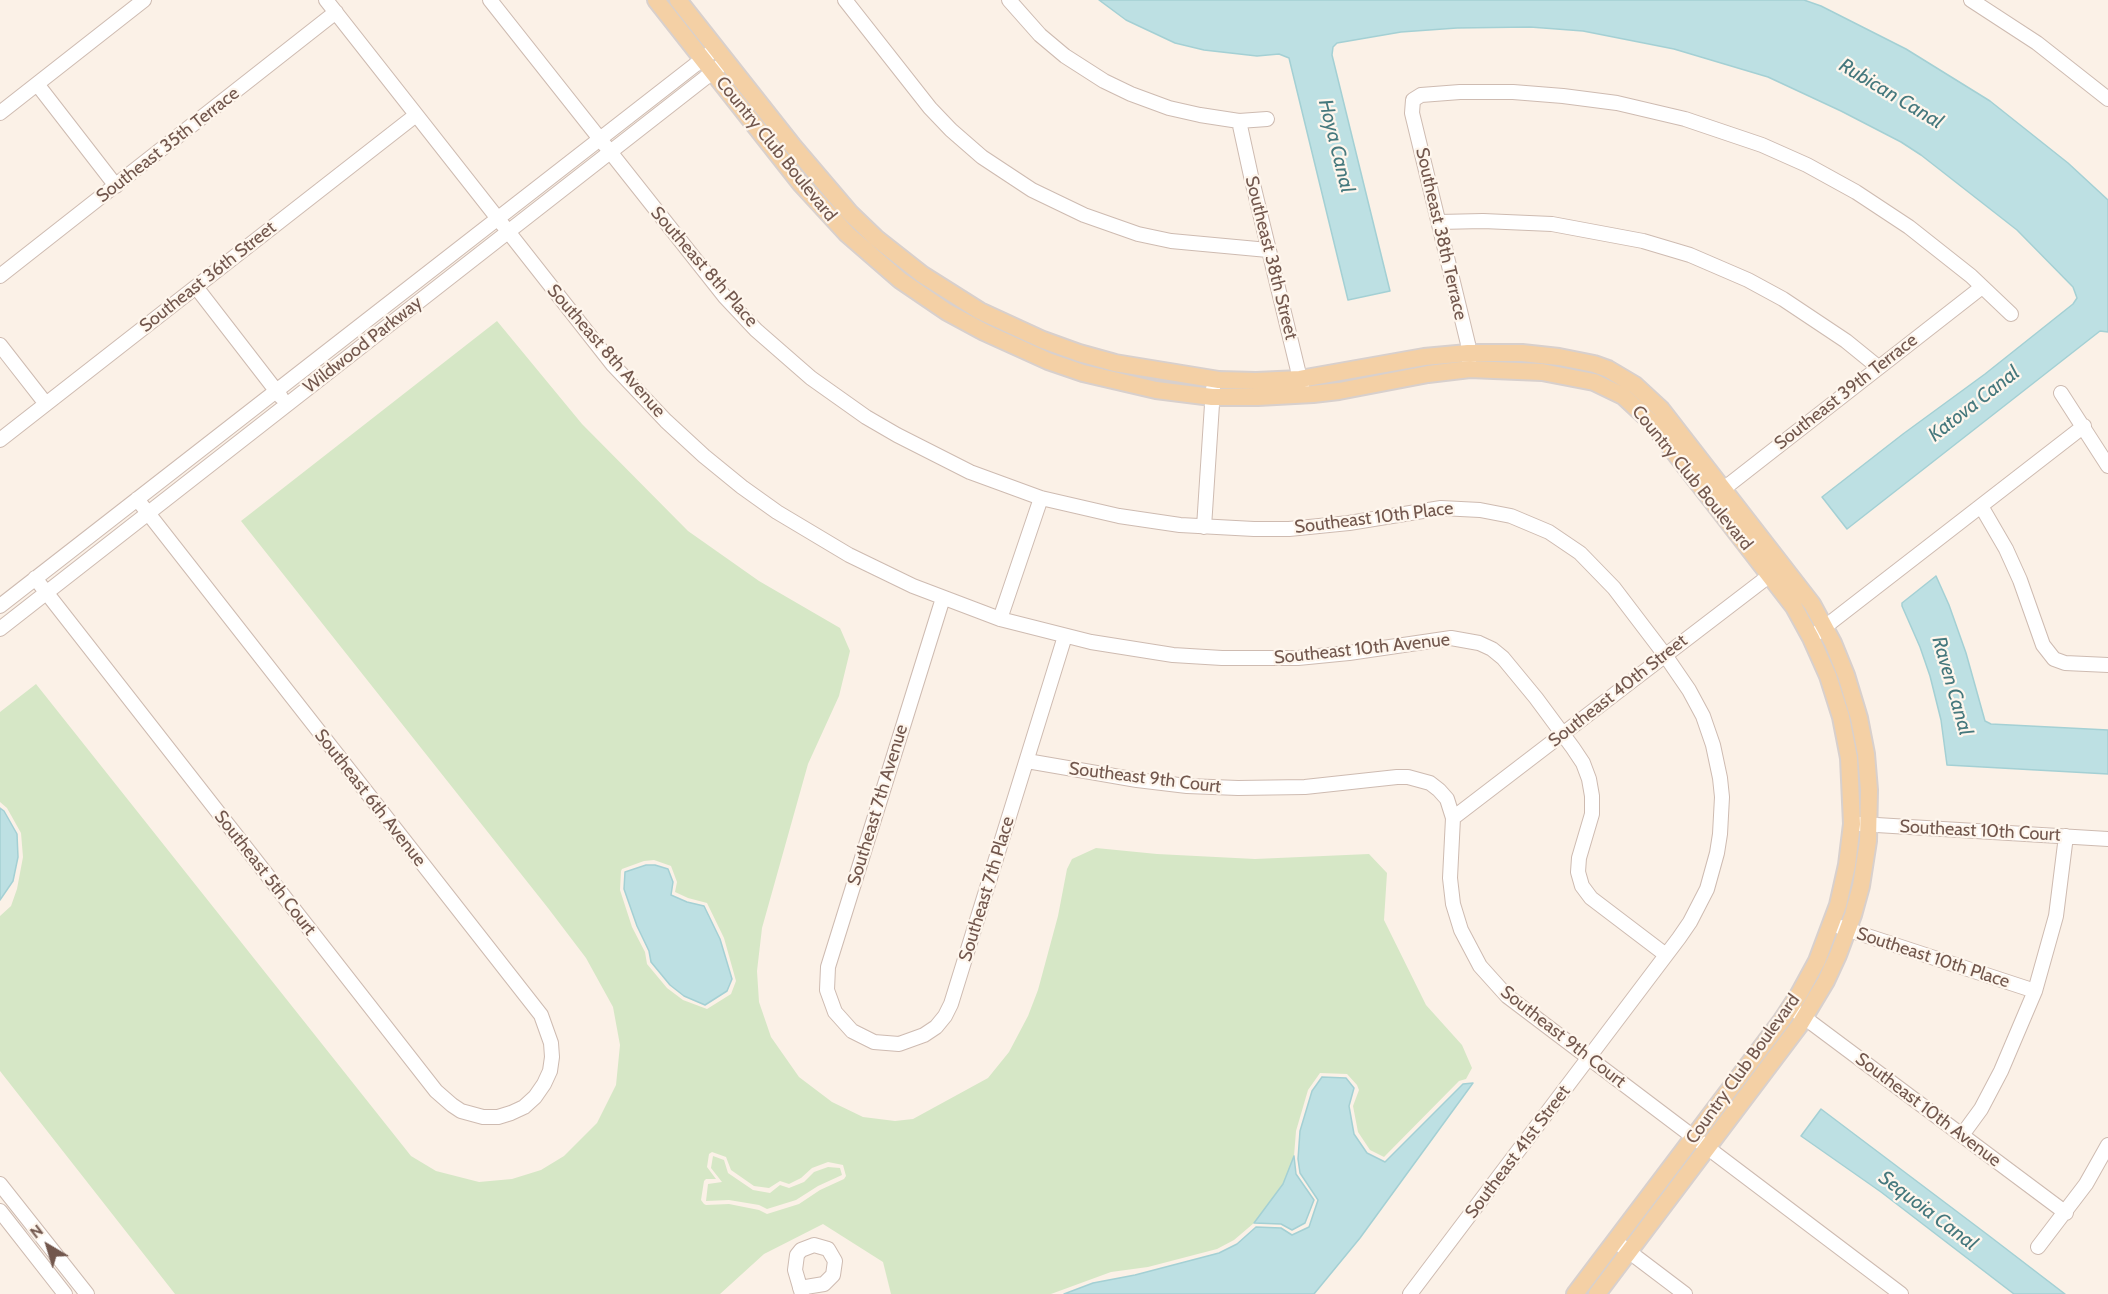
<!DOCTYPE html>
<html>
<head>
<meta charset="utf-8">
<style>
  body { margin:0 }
  #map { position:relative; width:2108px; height:1294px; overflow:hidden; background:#fbf1e7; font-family:Cabin,sans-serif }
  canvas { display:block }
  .north { position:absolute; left:18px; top:1216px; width:60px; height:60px; -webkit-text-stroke:4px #fef6ed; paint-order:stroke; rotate:322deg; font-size:16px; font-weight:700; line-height:24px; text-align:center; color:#72574d }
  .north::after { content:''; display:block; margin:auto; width:21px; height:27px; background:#72574d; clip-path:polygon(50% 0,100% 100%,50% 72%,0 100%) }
</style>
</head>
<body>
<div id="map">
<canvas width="2108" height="1294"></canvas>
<div class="north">N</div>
</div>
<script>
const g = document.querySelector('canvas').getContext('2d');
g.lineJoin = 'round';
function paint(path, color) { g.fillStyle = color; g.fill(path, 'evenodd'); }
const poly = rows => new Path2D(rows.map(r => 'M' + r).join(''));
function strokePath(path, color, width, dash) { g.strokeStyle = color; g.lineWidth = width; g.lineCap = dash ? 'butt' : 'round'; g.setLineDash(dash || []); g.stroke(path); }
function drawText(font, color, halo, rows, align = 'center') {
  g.font = font + ' Cabin,sans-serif'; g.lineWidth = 4.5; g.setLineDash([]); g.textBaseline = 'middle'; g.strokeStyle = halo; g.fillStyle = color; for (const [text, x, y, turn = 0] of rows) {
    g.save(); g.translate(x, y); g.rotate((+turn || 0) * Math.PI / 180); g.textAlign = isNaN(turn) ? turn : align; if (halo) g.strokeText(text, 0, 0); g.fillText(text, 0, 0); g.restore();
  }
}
paint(poly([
  [497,321,582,424,688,531,759,581,840,628,850,651,839,696,808,764,762,928,757,971,759,1002,771,1037,799,1077,832,1102,863,1117,895,1121,913,1119,988,1078,1009,1052,1028,1016,1038,990,1058,916,1067,869,1072,859,1096,848,1157,854,1255,859,1369,854,1387,873,1384,920,1426,1005,1462,1045,1472,1068,1466,1079,1459,1081,1384,1157,1370,1150,1358,1132,1353,1106,1359,1090,1357,1085,1347,1074,1320,1073,1308,1090,1296,1131,1294,1156,1283,1184,1254,1223,1234,1240,1217,1249,1148,1267,1111,1272,1051,1294,891,1294,883,1262,823,1224,764,1254,720,1294,175,1294,0,1071,0,916,11,906,17,889,23,857,21,833,7,808,0,802,0,712,36,684,411,1156,436,1171,479,1182,512,1179,541,1170,564,1156,597,1123,616,1085,620,1045,613,1007,586,958,548,908,241,521],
  [654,860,671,866,677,882,675,892,688,898,707,903,724,938,736,981,731,994,707,1009,683,1000,667,988,647,964,645,952,632,927,620,890,621,871,622,869,644,861],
  [712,1152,726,1157,731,1170,754,1186,769,1188,780,1181,789,1184,801,1178,812,1168,828,1162,843,1165,846,1176,844,1179,820,1190,799,1204,767,1214,759,1210,729,1204,706,1205,704,1204,701,1200,704,1181,706,1179,716,1179,707,1167,709,1154],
  [713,1156,724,1160,728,1173,753,1190,770,1193,780,1185,789,1188,804,1182,814,1172,828,1167,840,1168,842,1175,818,1186,796,1200,767,1209,759,1205,729,1200,706,1201,708,1184,722,1182,711,1168]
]), '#d6e7c6');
const water = poly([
  [1099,0,1804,0,1821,6,1906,49,1990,101,2068,163,2108,200,2108,332,2100,331,1847,529,1822,497,1903,434,1985,374,2073,304,2077,298,2073,287,2017,230,1921,155,1901,142,1841,111,1768,77,1674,49,1583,31,1530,27,1457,28,1401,32,1337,43,1333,47,1332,55,1390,291,1348,300,1289,58,1279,54,1257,56,1204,50,1175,43,1126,20,1099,0],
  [1936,576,1949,605,1966,653,1985,721,1991,724,2108,730,2108,774,1947,765,1941,720,1930,676,1920,647,1902,606,1902,603,1936,576],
  [0,808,4,811,17,834,18,857,13,881,0,900,0,808],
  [646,865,655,865,668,869,673,882,671,895,687,902,704,906,720,939,732,979,727,991,705,1005,684,996,670,985,651,962,649,951,637,926,624,889,625,872,646,865],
  [1322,1077,1346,1078,1354,1088,1349,1106,1354,1134,1367,1153,1385,1162,1463,1084,1473,1083,1360,1238,1314,1294,1064,1294,1093,1283,1135,1275,1219,1253,1237,1244,1256,1227,1281,1228,1292,1235,1309,1227,1318,1200,1300,1173,1298,1159,1300,1131,1312,1091,1322,1077],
  [1821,1109,1988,1235,2065,1294,2014,1294,1881,1192,1801,1136,1821,1109],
  [1294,1156,1296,1174,1314,1200,1305,1223,1292,1230,1281,1224,1254,1223,1283,1184,1294,1156]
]);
paint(water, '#bde0e3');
strokePath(water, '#a4d0d4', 1.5);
const minor = poly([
  [326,0,613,365,666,421,704,456,742,487,777,512,849,555,913,586,1000,619,1091,642,1173,655,1222,658,1298,658,1349,653,1451,638,1479,643,1492,649,1503,658,1536,698,1573,748,1583,763,1589,779,1592,796,1592,814,1579,858,1578,872,1582,886,1591,898,1666,955],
  [490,0,725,297,756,330,811,378,866,417,897,435,970,472,1041,498,1119,516,1180,525,1254,529,1289,529,1349,523,1441,508,1480,510,1511,516,1549,532,1580,553,1614,588,1665,655,1689,690,1703,716,1713,745,1720,778,1722,797,1720,834,1717,853,1707,889,1690,922,1679,938,1410,1294],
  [845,0,930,108,951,130,982,157,1032,190,1084,215,1138,234,1171,241,1268,250],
  [1009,0,1040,35,1065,56,1104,81,1131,94,1169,108,1200,115,1239,121,1267,119],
  [1971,0,2037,43,2108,99],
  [37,84,116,186],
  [0,113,144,0],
  [1239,121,1251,176,1302,387],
  [1439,222,1483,221,1552,224,1643,241,1690,255,1748,280,1783,299,1846,341,1878,367],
  [0,276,336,12],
  [196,287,281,397],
  [0,345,46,404],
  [1469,361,1468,344,1412,113,1413,100,1421,95,1460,92,1513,92,1563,96,1617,103,1685,119,1762,145,1807,165,1856,192,1909,227,1971,276,2011,314],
  [2061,393,2108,466],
  [0,440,416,115],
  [1717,494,1982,287],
  [1981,506,2006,549,2020,580,2043,645,2054,659,2065,663,2108,665],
  [1204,527,1213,389],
  [35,578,436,1091,452,1105,461,1111,483,1117,498,1117,511,1113,524,1107,535,1097,544,1084,550,1071,552,1057,551,1043,541,1015,137,499],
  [943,598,828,967,827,990,835,1012,852,1031,874,1042,899,1044,924,1035,936,1027,945,1016,951,1004,1065,636],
  [0,606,709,54],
  [1000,619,1041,498],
  [0,629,719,67],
  [1817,633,2084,426],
  [1027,761,1137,780,1187,786,1238,788,1305,787,1397,777,1408,777,1430,783,1439,790,1447,799,1453,818,1450,878,1453,904,1461,930,1480,966,1507,996,1901,1294],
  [1453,818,1778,569],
  [1860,824,2108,839],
  [1840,927,2035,991],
  [1797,1012,2066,1213],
  [1962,1135,1981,1109,2001,1071,2035,991,2056,916,2066,836],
  [0,1184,87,1294],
  [0,1211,65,1294],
  [1615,1241,1685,1294],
  [2038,1247,2086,1184,2108,1145],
  [800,1288,824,1284,833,1275,835,1261,828,1249,814,1245,801,1250,797,1255,795,1270,802,1294]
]);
const major = poly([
  [656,0,801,184,847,234,900,280,947,312,984,332,1048,361,1083,373,1156,390,1212,397,1258,397,1313,394,1339,391,1428,374,1470,369,1542,372,1594,382,1623,396,1650,421,1794,607,1811,638,1828,676,1841,717,1849,758,1852,824,1847,865,1838,905,1817,961,1799,994,1782,1020,1575,1294],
  [678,0,793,146,850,213,876,238,923,275,980,311,1043,340,1079,353,1115,363,1219,380,1256,381,1300,379,1424,357,1468,353,1522,353,1559,357,1594,364,1608,369,1635,385,1661,409,1812,604,1833,643,1846,675,1859,718,1866,754,1869,790,1868,841,1861,886,1853,915,1838,955,1826,981,1799,1026,1597,1294]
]);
strokePath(minor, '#cebbb1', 16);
strokePath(major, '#d8d0cd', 20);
strokePath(minor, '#fff', 14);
strokePath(major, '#f4d0a5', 16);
drawText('18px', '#72574d', '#fef6ed', [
  ["Southeast 35th Terrace",168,145,-38],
  ["Country Club Boulevard",776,149,51],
  ["Southeast 38th Terrace",1441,234,77],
  ["Southeast 38th Street",1271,258,76],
  ["Southeast 8th Place",704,267,49],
  ["Southeast 36th Street",208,277,-38],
  ["Wildwood Parkway",363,345,-38],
  ["Southeast 8th Avenue",606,351,49],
  ["Southeast 39th Terrace",1846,392,-38],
  ["Country Club Boulevard",1692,478,51],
  ["Southeast 10th Place",1374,518,-7],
  ["Southeast 10th Avenue",1362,649,-6],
  ["Southeast 40th Street",1618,691,-38],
  ["Southeast 9th Court",1145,778,7],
  ["Southeast 6th Avenue",370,798,52],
  ["Southeast 7th Avenue",878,805,-73],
  ["Southeast 10th Court",1980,831,3],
  ["Southeast 5th Court",265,873,52],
  ["Southeast 7th Place",987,889,-73],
  ["Southeast 10th Place",1933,958,18],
  ["Southeast 9th Court",1563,1037,38],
  ["Country Club Boulevard",1743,1069,-54],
  ["Southeast 10th Avenue",1928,1110,37],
  ["Southeast 41st Street",1518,1152,-53]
]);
drawText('italic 20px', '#45787d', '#fef6ed', [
  ["Rubican Canal",1891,94,31],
  ["Hoya Canal",1336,146,76],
  ["Katova Canal",1974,404,-38],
  ["Raven Canal",1952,686,74],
  ["Sequoia Canal",1928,1211,37]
]);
</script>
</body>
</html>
